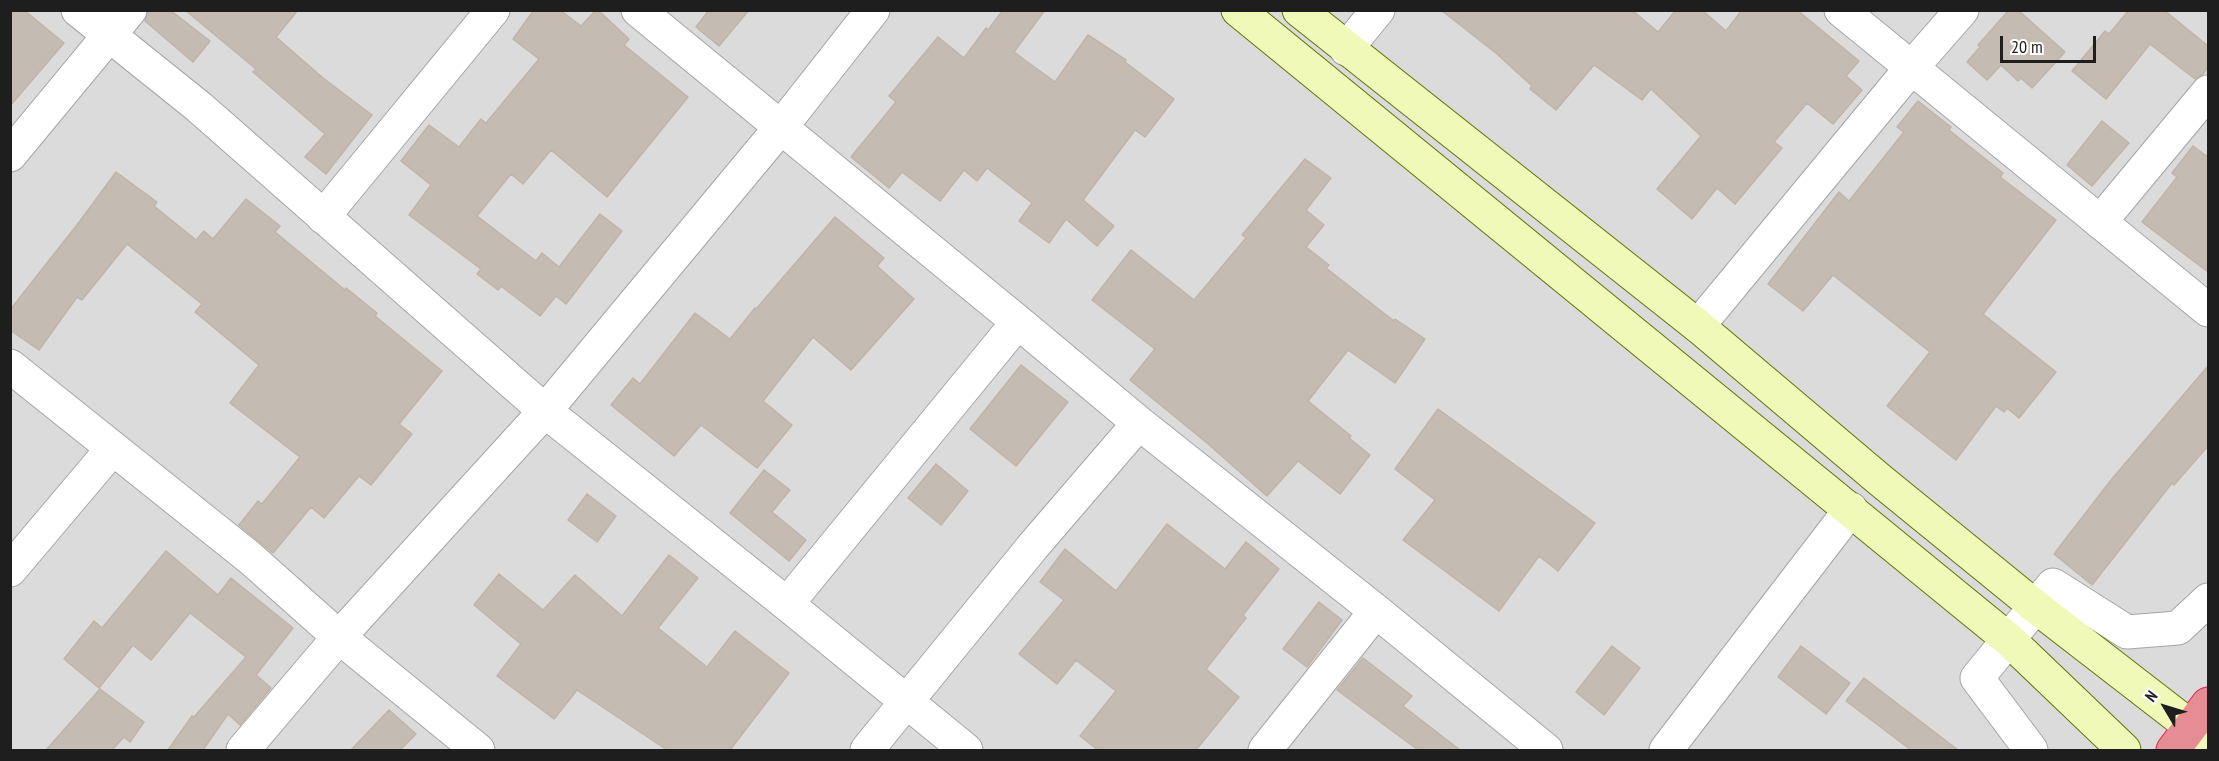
<!DOCTYPE html>
<html>
<head>
<meta charset="utf-8">
<style>
  body { margin:0 }
  #map { position:relative; width:2219px; height:761px; overflow:hidden; background:#efece4; font-family:"PT Sans Narrow",sans-serif }
  canvas { display:block }
  .frame { position:absolute; inset:0; border:12px solid #1e1e1e; pointer-events:none }
  .north { position:absolute; left:2135px; top:677px; width:60px; height:60px; -webkit-text-stroke:4px #fff; paint-order:stroke; rotate:308deg; font-size:16px; font-weight:700; line-height:24px; text-align:center; color:#1e1e1e }
  .north::after { content:''; display:block; margin:auto; width:21px; height:27px; background:#1e1e1e; clip-path:polygon(50% 0,100% 100%,50% 72%,0 100%) }
  .scale { position:absolute; left:2000px; top:36px; width:96px; height:27px; box-sizing:border-box; border:3px solid #1e1e1e; border-top:0; padding-left:8px; font-size:18px; line-height:21px; white-space:nowrap; color:#1e1e1e; -webkit-text-stroke:4px #fff; paint-order:stroke }
</style>
</head>
<body>
<div id="map">
<canvas width="2219" height="761"></canvas>
<div class="frame"></div>
<div class="north">N</div>
<div class="scale">20 m</div>
</div>
<script>
const g = document.querySelector('canvas').getContext('2d');
g.lineJoin = 'round';
function paint(path, color) { g.fillStyle = color; g.fill(path, 'evenodd'); }
const poly = rows => new Path2D(rows.map(r => 'M' + r).join(''));
function strokePath(path, color, width, dash) { g.strokeStyle = color; g.lineWidth = width; g.lineCap = dash ? 'butt' : 'round'; g.setLineDash(dash || []); g.stroke(path); }
paint(poly([
  [11,11,2208,11,2208,750,11,750]
]), '#dcdbdb');
const building = poly([
  [10,10,24,10,64,43,10,106,10,10],
  [148,10,170,10,210,41,193,62,145,21,148,10],
  [185,10,298,10,276,37,323,78,372,115,326,174,305,157,325,134,253,72,256,69,185,10],
  [534,10,560,10,581,26,596,10,598,10,629,39,624,45,688,97,607,197,551,150,523,184,511,174,477,216,536,261,542,253,559,267,600,214,622,231,566,304,556,296,540,316,501,286,498,290,477,274,481,269,409,215,431,185,401,161,429,125,459,147,481,119,486,123,539,59,513,39,534,10],
  [709,10,749,10,719,46,696,27,709,10],
  [1003,10,1045,10,1014,52,1055,82,1088,35,1126,60,1125,62,1174,99,1145,137,1135,130,1083,200,1114,226,1097,246,1066,219,1049,243,1019,221,1032,203,987,168,977,181,964,170,940,201,902,172,889,188,851,157,896,102,889,96,938,37,964,58,986,28,988,30,1003,10],
  [1441,10,1632,10,1658,32,1676,10,1702,10,1726,31,1742,10,1797,10,1859,61,1846,76,1862,90,1833,124,1807,103,1774,142,1782,148,1735,204,1717,188,1692,219,1657,189,1701,136,1651,89,1642,100,1594,65,1556,110,1530,89,1532,86,1497,54,1441,10],
  [2009,10,2018,10,2065,52,2032,88,2021,78,2018,81,2001,65,1987,80,1967,62,1980,47,1978,45,2009,10],
  [2129,10,2164,10,2208,46,2208,67,2203,74,2195,79,2150,44,2106,99,2072,71,2105,31,2109,34,2129,10],
  [1918,101,1951,127,1949,130,2003,173,2000,177,2056,220,1983,314,2056,372,2019,418,2007,408,2004,412,1996,406,1956,460,1887,406,1930,352,1833,275,1803,311,1768,284,1839,192,1849,201,1904,132,1897,127,1918,101],
  [2102,121,2129,143,2092,186,2067,165,2102,121],
  [2193,146,2208,157,2208,272,2142,222,2177,177,2172,173,2193,146],
  [1305,159,1331,178,1306,210,1324,225,1306,247,1329,265,1326,268,1394,321,1395,319,1425,339,1395,383,1348,350,1308,401,1351,436,1349,438,1370,455,1340,494,1298,461,1267,496,1207,443,1130,380,1155,349,1092,300,1131,250,1194,300,1246,238,1242,235,1305,159],
  [116,172,157,202,154,206,196,240,204,231,213,239,246,199,280,226,275,232,345,290,346,288,377,313,375,316,442,371,399,424,412,434,371,485,359,476,324,518,311,507,273,553,239,525,258,501,262,504,300,457,230,403,259,365,195,312,202,304,127,244,82,300,77,297,39,350,10,330,10,310,80,221,116,172],
  [835,217,884,258,877,266,914,299,851,370,813,337,763,401,792,425,757,468,701,425,674,456,611,405,633,378,640,384,695,313,730,339,755,308,756,309,835,217],
  [1021,365,1068,402,1016,466,970,429,1021,365],
  [2208,366,2208,446,2174,485,2172,483,2092,585,2054,554,2111,480,2208,366],
  [1438,409,1595,523,1558,571,1539,556,1499,611,1403,540,1435,500,1395,469,1438,409],
  [936,464,968,491,941,525,908,498,936,464],
  [764,470,790,490,772,512,806,540,789,561,730,513,764,470],
  [587,494,616,516,597,542,568,520,587,494],
  [1167,524,1225,569,1246,542,1279,569,1243,615,1246,618,1206,669,1239,697,1196,750,1098,750,1080,736,1116,691,1076,660,1057,684,1019,654,1064,600,1040,582,1065,549,1116,591,1167,524],
  [166,551,218,595,231,578,293,628,256,675,271,688,240,725,228,714,203,750,168,750,192,716,194,717,246,657,190,613,151,660,133,645,99,688,64,659,94,621,102,628,166,551],
  [669,555,698,578,658,628,707,667,735,631,789,673,730,750,667,750,577,690,554,719,497,676,521,644,474,605,499,574,543,610,575,575,622,616,669,555],
  [1319,602,1342,620,1307,667,1283,649,1319,602],
  [1612,646,1640,668,1604,715,1576,692,1612,646],
  [1801,646,1850,683,1826,714,1778,677,1801,646],
  [1363,658,1412,696,1403,706,1460,750,1418,750,1337,690,1363,658],
  [1864,678,1877,688,1958,750,1911,750,1846,701,1864,678],
  [100,689,144,722,130,742,124,737,112,750,46,750,100,689],
  [389,710,416,734,400,750,351,750,389,710]
]);
paint(building, '#c4bcb3');
strokePath(building, '#c1b4a6', 1.5);
const street = poly([
  [78,10,199,107,545,411,787,604,966,750],
  [638,10,1018,322,1139,423,1376,611,1546,750],
  [1841,10,2208,310],
  [1346,49,1378,10],
  [10,155,130,10],
  [323,217,493,10],
  [2100,222,2208,92],
  [1698,326,1912,67,1962,10],
  [10,366,249,557,339,637,478,750],
  [10,570,113,448],
  [787,604,1018,322],
  [243,750,339,637,545,411,781,127,873,10],
  [867,750,1034,545,1139,423],
  [1265,750,1376,611],
  [1666,750,1851,509],
  [2031,750,1977,678,2053,585,2127,632,2178,628,2208,600]
]);
const secondary = poly([
  [1238,10,2008,639,2124,750],
  [1299,10,1698,326,1880,480,2036,607,2208,740]
]);
const highway = poly([
  [2173,750,2208,704]
]);
strokePath(street, '#a5a5a5', 35);
strokePath(secondary, '#5e7505', 35);
strokePath(highway, '#da2451', 35);
strokePath(street, '#fff', 33);
strokePath(secondary, '#f0f9b8', 33);
strokePath(highway, '#e68c94', 33);
</script>
</body>
</html>
